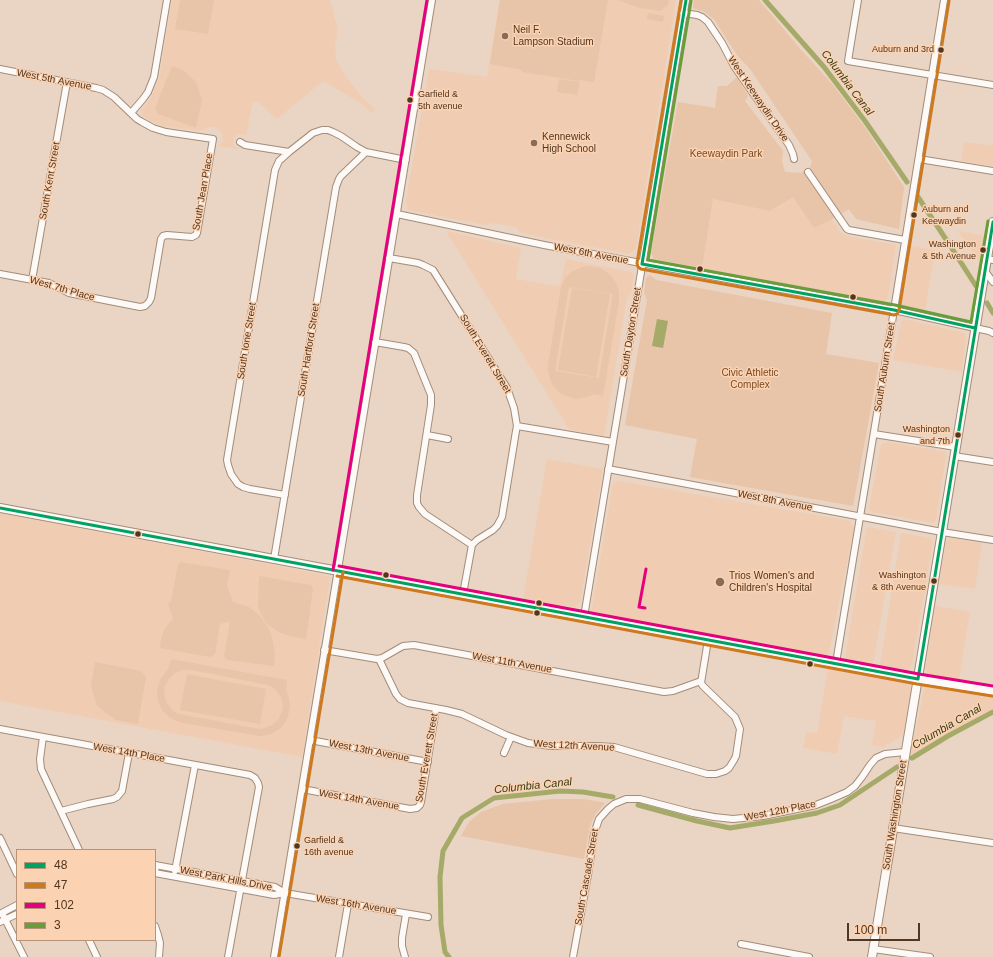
<!DOCTYPE html>
<html>
<head>
<meta charset="utf-8">
<style>
  body { margin:0 }
  #map { position:relative; width:993px; height:957px; overflow:hidden; background:#ead4c3; font-family:Helvetica,sans-serif }
  canvas { display:block }
  .legend { position:absolute; left:16px; top:849px; width:140px; height:92px; box-sizing:border-box; background:#fbd2b2; border:1px solid #b79478; margin:0; padding:5px 7px; list-style:none; font-size:12px; color:#513620 }
  .legend li { display:flex; align-items:center; gap:8px; height:20px }
  .legend b { width:20px; border:1px solid #b79478 }
  .scale { position:absolute; left:847px; top:923px; width:73px; height:18px; box-sizing:border-box; border:2px solid #513620; border-top:0; padding-left:5px; font-size:12px; line-height:14px; white-space:nowrap; color:#513620; -webkit-text-stroke:3px #fbd2b2; paint-order:stroke }
</style>
</head>
<body>
<div id="map">
<canvas width="993" height="957"></canvas>
<ul class="legend">
<li><b style="height:5px;background:#00a261"></b>48</li>
<li><b style="height:5px;background:#ce791e"></b>47</li>
<li><b style="height:5px;background:#e5007d"></b>102</li>
<li><b style="height:5px;background:#699d3b"></b>3</li>
</ul>
<div class="scale">100 m</div>
</div>
<script>
const g = document.querySelector('canvas').getContext('2d');
g.lineJoin = 'round';
function paint(path, color) { g.fillStyle = color; g.fill(path, 'evenodd'); }
const poly = rows => new Path2D(rows.map(r => 'M' + r).join(''));
function strokePath(path, color, width, dash) { g.strokeStyle = color; g.lineWidth = width; g.lineCap = dash ? 'butt' : 'round'; g.setLineDash(dash || []); g.stroke(path); }
function drawText(font, color, halo, rows, align = 'center') {
  g.font = font + ' Helvetica,sans-serif'; g.lineWidth = 3; g.setLineDash([]); g.textBaseline = 'middle'; g.strokeStyle = halo; g.fillStyle = color; for (const [text, x, y, turn = 0] of rows) {
    g.save(); g.translate(x, y); g.rotate((+turn || 0) * Math.PI / 180); g.textAlign = isNaN(turn) ? turn : align; if (halo) g.strokeText(text, 0, 0); g.fillText(text, 0, 0); g.restore();
  }
}
paint(poly([
  [172,0,330,0,337,26,337,37,335,43,336,60,346,77,363,98,375,109,372,113,362,104,323,81,277,119,258,102,253,101,246,135,238,134,234,138,233,144,238,149,218,146,223,141,222,133,216,128,213,127,209,127,202,131,163,126,147,119,143,116,141,111,150,99,159,79],
  [500,0,676,0,636,249,629,254,521,233,515,227,493,223,485,225,408,210,406,200,429,69,487,77],
  [964,142,993,146,993,166,961,161],
  [793,196,814,228,832,219,840,232,847,236,896,245,888,298,883,302,702,268,713,199,770,211],
  [446,231,521,248,516,279,556,286,559,285,561,282,566,259,631,272,634,276,631,294,627,298,604,436,569,429],
  [958,231,986,236,981,264],
  [911,246,935,250,925,310,911,307,908,309,904,306,902,304],
  [904,319,964,333,966,338,962,372,893,360,901,322],
  [887,442,946,452,946,456,936,520,934,523,872,512,869,508,881,445],
  [547,459,603,469,580,602,575,607,523,600],
  [619,481,850,521,854,528,829,653,827,655,591,614,613,483],
  [0,513,325,575,330,577,329,585,302,757,0,701],
  [867,527,896,532,873,664,845,658],
  [901,533,931,538,933,541,912,665,907,670,880,665],
  [951,538,982,543,975,589,939,584,946,541,949,538],
  [935,606,970,612,959,680,929,675,926,671,925,669],
  [828,668,906,682,910,684,911,689,903,735,883,747,872,745,876,721,844,716,837,754,803,748,806,732,817,733],
  [925,685,993,696,993,709,911,755]
]), '#f0cdb2');
paint(poly([
  [180,0,214,0,208,34,175,29],
  [500,0,608,0,594,82,579,80,579,81,522,72,522,70,490,64],
  [618,0,669,0,668,5,660,11,640,8],
  [694,0,759,0,802,51,833,85,864,126,904,187,899,229,856,219,849,209,829,221,814,228,793,197,770,211,713,199,702,268,654,259,651,253,678,102,715,108,718,86,727,86,737,77,748,96,745,101,783,151,782,161,785,172,801,173,810,168,812,161,750,69,737,55,714,19,703,11,693,8],
  [648,13,664,16,663,22,647,19],
  [172,66,184,71,196,82,202,100,196,128,158,114,155,108],
  [559,79,580,82,577,95,557,92],
  [585,266,593,267,600,268,608,273,613,278,617,285,619,292,619,302,603,396,594,394,588,397,576,399,561,394,553,386,550,379,548,372,548,365,561,287,564,280,567,276,573,271],
  [569,287,613,294,599,378,555,371],
  [650,275,656,280,832,313,826,354,879,363,853,506,690,477,697,439,625,425,647,300,644,293,646,278],
  [572,288,610,294,596,377,558,370],
  [181,562,230,570,227,585,233,602,249,607,259,615,268,627,272,637,275,654,274,666,227,660,224,656,230,621,220,624,215,654,210,657,160,648,161,639,165,628,173,619,168,603,171,602,178,564],
  [259,576,311,585,313,589,306,639,293,637,279,632,271,627,265,622,258,607],
  [171,659,287,680,286,690,289,698,290,707,288,716,286,721,281,728,273,733,268,735,259,736,182,723,173,719,169,717,162,710,158,701,157,692,159,683,161,678,168,669],
  [183,670,191,670,268,685,275,689,280,696,282,700,283,708,280,716,278,720,272,725,264,728,260,729,179,714,172,710,167,703,165,699,164,691,165,686,169,679,175,673],
  [95,662,141,671,146,677,138,724,116,720,97,706,91,686],
  [187,674,266,689,260,724,180,710],
  [553,799,584,799,605,803,596,813,590,826,584,859,461,836,469,822,481,812,503,804]
]), '#e8c4a8');
paint(poly([
  [657,319,668,321,663,348,652,346]
]), '#a5aa68');
strokePath(poly([
  [765,0,824,67,865,121,907,182],
  [918,197,951,247,976,286],
  [987,303,993,313],
  [912,758,948,736,993,712],
  [638,805,697,821,730,828,774,821,817,813,840,805,897,767],
  [449,957,445,952,441,925,440,877,443,851,462,818,494,798,560,791,583,792,613,797]
]), '#a5aa68', 5);
const minor = poly([
  [858,0,848,61,993,85],
  [683,13,697,15,702,17,708,22,722,43,734,66,789,145,793,154,794,159],
  [0,69,96,88,103,90,114,97,137,119,142,122,153,128,166,132,213,139,197,233,196,235,192,237,167,235,163,236,161,239,151,298,149,302,145,306,140,307,79,295,69,293,49,283,0,274],
  [131,113,143,99,148,92,154,77,167,0],
  [240,142,245,145,289,152,313,133,322,130,328,130,333,132,341,136,357,147,366,152,406,160],
  [919,159,993,171],
  [808,172,847,229,849,230,905,240],
  [397,214,544,245,894,310,975,328,989,331,993,333],
  [389,258,418,263,423,265,433,270,507,388,514,408,517,426,516,431,502,517,497,526,493,530,477,540,472,545,463,594],
  [987,259,993,260],
  [985,271,993,282],
  [32,280,67,82],
  [375,342,404,347,408,348,414,353,431,395,431,405,417,495,417,503,419,507,425,514,472,545],
  [517,426,613,442],
  [874,434,956,447],
  [427,435,448,439],
  [954,456,993,462],
  [608,469,942,532,993,540],
  [285,495,250,489,243,487,238,484,231,474,228,465,227,460,275,170,279,161,289,152],
  [274,559,336,187,339,179,341,176,366,152],
  [584,617,686,0],
  [324,650,377,659,382,658,403,646,414,645,664,692,673,691,701,681],
  [379,659,396,694,400,699,408,703,446,710,462,714,506,735,528,743,551,746,597,746,614,747,707,774,716,774,725,771,729,768,734,760,736,756,740,729,735,717,703,686,701,683,708,640],
  [836,663,894,310,944,0],
  [0,729,250,775,255,778,258,783,259,787,228,957],
  [43,737,40,759,41,769,79,850],
  [310,740,428,762],
  [504,753,511,737],
  [302,789,410,809,417,808,420,805,421,802,436,708],
  [61,811,88,804,113,799,117,797,122,791,129,753],
  [893,828,993,843],
  [0,838,17,874],
  [155,865,275,887,285,893],
  [156,865,155,873,274,895,285,893,428,917],
  [175,871,195,765],
  [2,913,24,957],
  [0,914,17,905],
  [0,922,17,914],
  [155,926,158,935,160,943,159,957],
  [89,940,97,957],
  [741,944,809,957],
  [873,949,930,957],
  [274,957,432,0],
  [339,957,348,904],
  [405,957,402,946,402,938,406,914],
  [573,957,588,875,594,834,599,819,608,809,614,804,626,799,640,799,693,813,714,817,733,819,763,816,816,805,831,799,847,792,855,786,862,777,870,765,876,758,885,754,905,752]
]);
const major = poly([
  [0,508,918,679,993,691],
  [872,957,993,222]
]);
strokePath(minor, '#a28c7a', 8);
strokePath(major, '#a28c7a', 10);
strokePath(minor, '#fcf9f6', 6);
strokePath(major, '#fcf9f6', 8);
strokePath(poly([
  [686,0,642,264,894,310,975,328],
  [0,508,918,679],
  [918,679,993,222]
]), '#00a261', 3);
strokePath(poly([
  [681,0,637,263,638,267,641,269,894,315,897,314,899,311,949,1],
  [337,576,917,684,992,696],
  [279,957,343,572]
]), '#ce791e', 3);
strokePath(poly([
  [339,566,919,674,993,686],
  [333,570,427,0],
  [645,608,639,607,646,569]
]), '#e5007d', 3);
strokePath(poly([
  [691,1,648,260,895,305,971,322,988,221]
]), '#699d3b', 3);
for (const [x, y, r, color] of [
  [505,36,4,"#876d59"],
  [941,50,3.5,"#513620"],
  [410,100,3.5,"#513620"],
  [534,143,4,"#876d59"],
  [914,215,3.5,"#513620"],
  [983,250,3.5,"#513620"],
  [700,269,3.5,"#513620"],
  [853,297,3.5,"#513620"],
  [958,435,3.5,"#513620"],
  [138,534,3.5,"#513620"],
  [386,575,3.5,"#513620"],
  [934,581,3.5,"#513620"],
  [720,582,5,"#876d59"],
  [539,603,3.5,"#513620"],
  [537,613,3.5,"#513620"],
  [810,664,3.5,"#513620"],
  [297,846,3.5,"#513620"]
]) { const dot = new Path2D(); dot.arc(x, y, r, 0, 2 * Math.PI); g.fillStyle = color; g.fill(dot); strokePath(dot, '#fbd2b2', 1.5); }
drawText('9px', '#513620', '#fbd2b2', [
  ["Auburn and 3rd",934,50],
  ["Garfield &",418,95,"left"],
  ["5th avenue",418,107,"left"],
  ["Auburn and",922,210,"left"],
  ["Keewaydin",922,222,"left"],
  ["Washington",976,245],
  ["& 5th Avenue",976,257],
  ["Washington",950,430],
  ["and 7th",950,442],
  ["Washington",926,576],
  ["& 8th Avenue",926,588],
  ["Garfield &",304,841,"left"],
  ["16th avenue",304,853,"left"]
], 'right');
drawText('10px', '#513620', '#fbd2b2', [
  ["Neil F.",513,30],
  ["Lampson Stadium",513,42],
  ["Kennewick",542,137],
  ["High School",542,149],
  ["Trios Women's and",729,576],
  ["Children's Hospital",729,588]
], 'left');
drawText('10px', '#513620', '#fbd2b2', [
  ["West 5th Avenue",54,80,11],
  ["West Keewaydin Drive",758,99,56],
  ["South Kent Street",50,181,-80],
  ["South Jean Place",203,192,-80],
  ["West 6th Avenue",591,254,11],
  ["West 7th Place",62,289,16],
  ["South Dayton Street",631,332,-81],
  ["South Ione Street",247,341,-81],
  ["South Hartford Street",309,350,-81],
  ["South Everett Street",485,354,59],
  ["South Auburn Street",885,367,-81],
  ["West 8th Avenue",775,501,11],
  ["West 11th Avenue",512,663,10],
  ["West 12th Avenue",574,746,3],
  ["West 13th Avenue",369,751,11],
  ["West 14th Place",129,753,10],
  ["South Everett Street",427,758,-80],
  ["West 14th Avenue",359,800,10],
  ["West 12th Place",780,811,-11],
  ["South Washington Street",895,815,-81],
  ["South Cascade Street",587,877,-80],
  ["West Park Hills Drive",226,879,11],
  ["West 16th Avenue",356,905,9]
]);
drawText('10px', '#7b4a21', '#fbd2b2', [
  ["Keewaydin Park",726,154],
  ["Civic Athletic",750,373],
  ["Complex",750,385]
]);
drawText('italic 11px', '#363d18', '#fbd2b2', [
  ["Columbia Canal",847,83,53],
  ["Columbia Canal",947,727,-30],
  ["Columbia Canal",533,786,-6]
]);
</script>
</body>
</html>
